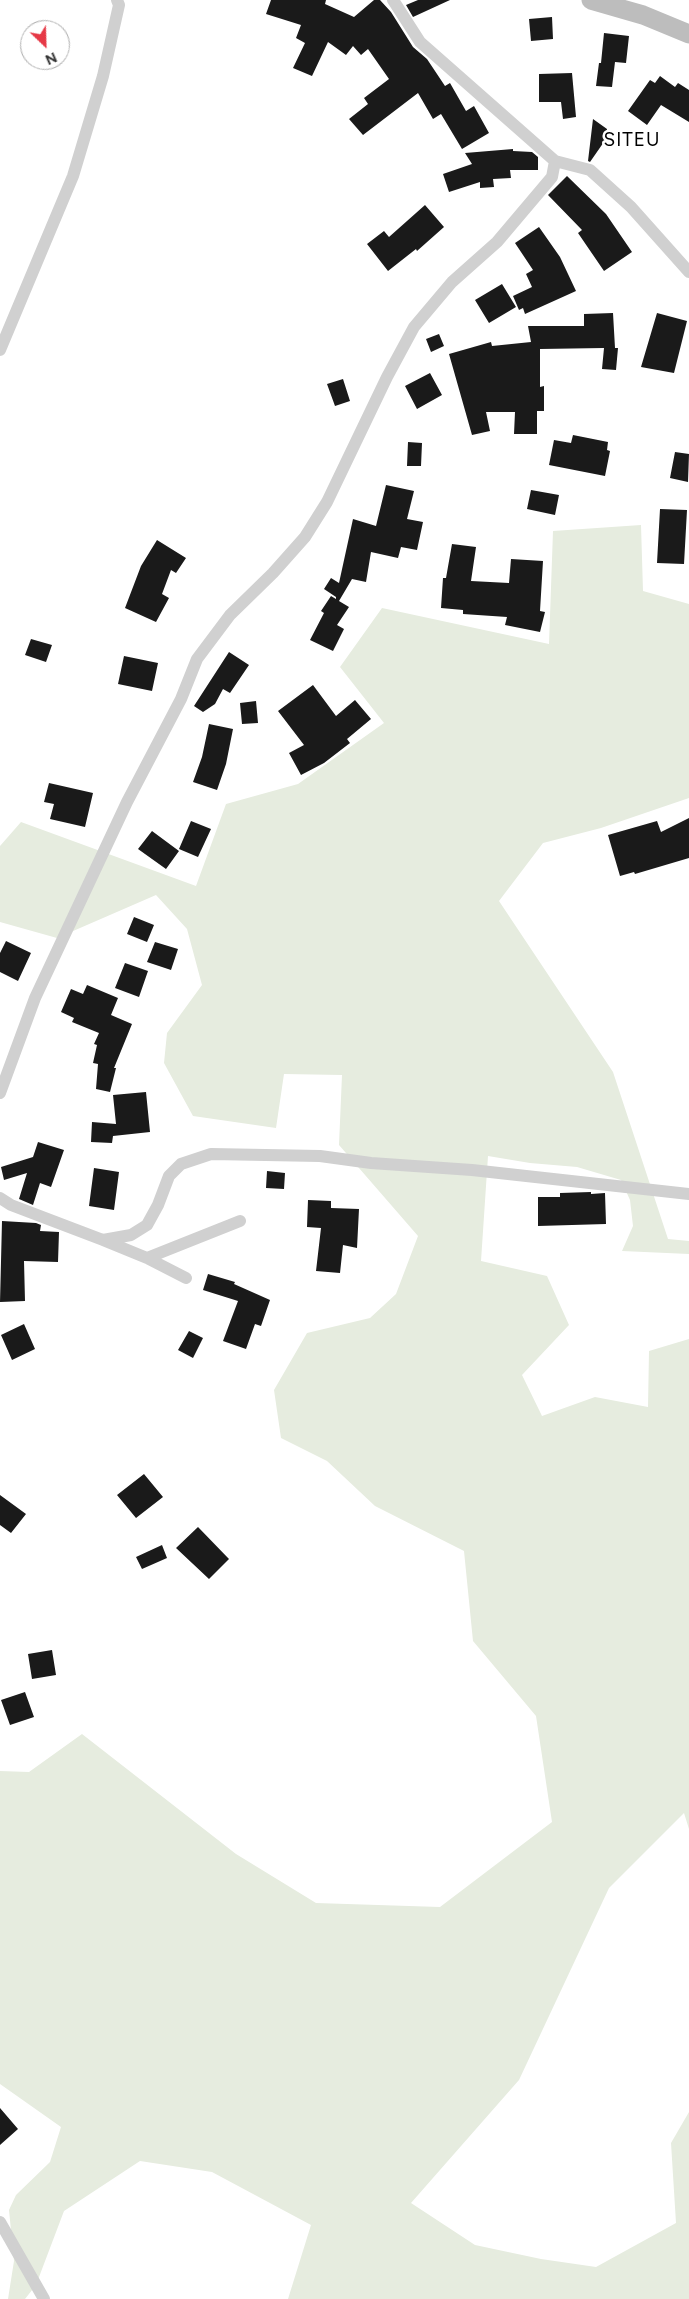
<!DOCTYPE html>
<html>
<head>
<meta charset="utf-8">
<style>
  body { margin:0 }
  #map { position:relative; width:689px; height:2299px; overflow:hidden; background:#fff; font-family:Figtree,sans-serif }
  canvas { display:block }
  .north { position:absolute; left:20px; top:20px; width:50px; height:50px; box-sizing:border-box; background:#fff; border:1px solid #adadad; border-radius:50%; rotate:156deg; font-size:14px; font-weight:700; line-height:20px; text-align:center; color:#333 }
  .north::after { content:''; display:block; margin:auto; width:18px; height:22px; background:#e63946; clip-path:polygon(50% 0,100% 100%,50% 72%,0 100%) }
</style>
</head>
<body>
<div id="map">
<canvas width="689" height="2299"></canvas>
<div class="north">N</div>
</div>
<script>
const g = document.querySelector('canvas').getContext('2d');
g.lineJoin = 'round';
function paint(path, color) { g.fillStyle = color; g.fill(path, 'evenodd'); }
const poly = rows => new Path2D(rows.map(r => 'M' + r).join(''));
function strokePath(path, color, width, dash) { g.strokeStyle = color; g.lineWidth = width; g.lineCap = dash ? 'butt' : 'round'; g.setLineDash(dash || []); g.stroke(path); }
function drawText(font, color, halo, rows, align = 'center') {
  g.font = font + ' Figtree,sans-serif'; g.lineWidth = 5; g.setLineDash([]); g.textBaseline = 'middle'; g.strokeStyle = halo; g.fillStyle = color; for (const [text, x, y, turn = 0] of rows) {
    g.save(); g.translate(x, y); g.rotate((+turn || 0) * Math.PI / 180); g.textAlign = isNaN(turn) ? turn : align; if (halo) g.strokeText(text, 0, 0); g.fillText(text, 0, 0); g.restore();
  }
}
paint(poly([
  [641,525,643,591,689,604,689,798,601,828,543,843,499,901,613,1072,668,1239,689,1241,689,1254,622,1251,633,1226,630,1200,621,1180,577,1167,530,1163,488,1156,481,1261,547,1276,569,1325,522,1375,542,1416,595,1397,648,1407,649,1351,689,1339,689,1829,684,1813,609,1888,519,2080,411,2203,475,2245,541,2259,596,2267,676,2223,671,2143,689,2112,689,2299,288,2299,311,2225,212,2172,140,2161,64,2211,36,2285,25,2299,8,2299,14,2261,9,2210,16,2195,50,2162,61,2127,0,2084,0,1771,29,1772,82,1734,236,1854,316,1903,440,1907,552,1822,536,1716,473,1641,464,1551,375,1506,327,1461,281,1438,274,1390,307,1333,370,1318,396,1294,418,1236,339,1145,342,1075,284,1074,276,1128,193,1116,164,1063,167,1033,202,985,187,929,156,895,57,938,0,922,0,846,21,822,196,886,226,804,298,784,384,723,340,667,382,608,549,644,553,531]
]), '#e6ecdf');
paint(poly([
  [271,0,326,0,325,4,354,17,374,0,380,0,391,12,413,47,427,59,445,86,450,83,466,111,474,106,489,133,462,149,441,114,433,119,418,93,363,135,349,119,368,104,364,98,389,79,368,49,361,55,353,46,346,55,328,42,312,76,293,68,305,43,296,38,301,25,266,14],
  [418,0,450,0,413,17,406,5],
  [552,17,553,39,531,41,529,19],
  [604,33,629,36,626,63,615,62,612,87,596,86,599,63,601,63],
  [572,73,576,117,563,119,561,102,539,102,539,74],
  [660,76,675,87,678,83,689,90,689,122,661,105,647,125,628,111,650,80,655,83],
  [593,119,607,129,606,139,590,162,588,161],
  [513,149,513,151,532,152,538,157,538,170,510,170,511,178,493,179,494,187,480,188,480,182,449,192,443,174,472,164,465,153],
  [567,176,606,214,632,252,604,271,578,233,582,230,548,195],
  [425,205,444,227,417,251,416,249,388,271,367,244,384,231,389,237],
  [539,227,560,257,576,291,525,314,523,308,519,310,513,296,532,287,526,274,533,270,515,243],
  [502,284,516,307,489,323,475,300],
  [613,313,615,348,611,348,618,348,616,370,602,369,604,348,540,349,540,387,544,386,544,411,537,411,537,434,514,434,515,412,486,412,490,431,472,435,449,354,491,342,492,346,531,342,528,326,584,326,584,314],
  [657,313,687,321,674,373,641,367],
  [439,334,444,346,431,352,426,339],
  [430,373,442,395,417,409,405,386],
  [343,379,350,401,335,406,327,384],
  [573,435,608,442,607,450,610,451,605,476,549,465,554,440,571,443],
  [408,442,422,443,421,466,407,466],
  [675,452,689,454,688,482,670,478],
  [386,485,414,491,407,519,423,522,417,550,401,547,398,558,371,552,366,582,352,579,339,601,349,607,337,625,344,629,333,651,310,640,324,613,321,611,331,596,336,599,336,597,324,589,331,578,339,583,353,519,376,526],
  [531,490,559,495,555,515,527,509],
  [660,509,687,510,684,564,657,563],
  [157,540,186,558,176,573,171,570,162,594,169,598,156,622,125,608,141,566],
  [452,544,476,547,471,581,509,583,511,559,543,561,540,611,545,612,540,632,505,625,507,617,463,614,463,610,441,608,443,578,446,578],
  [31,639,52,645,46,662,25,655],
  [229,652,249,665,230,693,223,689,215,704,203,712,194,706],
  [124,656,158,663,152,691,118,684],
  [313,685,336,716,355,700,371,719,347,739,350,743,324,763,301,775,289,753,304,745,278,711],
  [256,701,258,723,242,724,240,703],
  [209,724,233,729,226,764,217,790,193,782,202,757],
  [49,783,93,793,85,827,50,819,54,804,44,802],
  [689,818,689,858,635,874,634,872,620,876,608,835,657,821,661,832],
  [191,821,211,829,198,857,179,849],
  [152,831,179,851,166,869,138,849],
  [134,917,154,925,147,942,127,934],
  [6,941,31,953,18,981,0,972,0,953],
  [155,942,178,949,171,970,147,962],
  [125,963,148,971,139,997,115,988],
  [87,985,118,998,111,1015,132,1024,114,1068,116,1068,110,1092,96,1089,98,1064,93,1063,97,1045,94,1044,99,1033,72,1022,74,1018,61,1012,71,989,83,994],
  [146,1092,150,1132,113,1136,112,1143,91,1142,92,1122,116,1124,113,1095],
  [38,1142,64,1150,51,1187,40,1183,33,1205,19,1199,27,1173,4,1180,1,1167,33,1157],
  [94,1168,119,1172,114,1210,89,1206],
  [267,1171,285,1173,284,1189,266,1188],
  [591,1192,591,1194,605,1193,606,1224,538,1226,538,1197,560,1197,560,1193],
  [308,1200,331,1201,331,1208,359,1209,357,1248,343,1245,340,1273,316,1271,321,1228,307,1227],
  [2,1221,36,1223,41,1225,40,1231,59,1232,58,1262,24,1261,25,1301,0,1302],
  [208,1274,235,1282,234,1284,270,1300,261,1326,255,1324,246,1349,223,1341,238,1301,203,1290],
  [24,1324,35,1349,12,1360,1,1335],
  [189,1331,203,1338,193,1358,178,1350],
  [144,1474,163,1497,136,1518,117,1495],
  [0,1495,26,1514,11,1533,0,1525],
  [198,1527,229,1559,209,1579,176,1548],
  [162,1545,167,1558,142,1569,136,1557],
  [52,1650,56,1675,32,1679,28,1654],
  [25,1692,34,1717,10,1725,1,1700],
  [0,2108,18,2129,0,2145]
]), '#1a1a1a');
strokePath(poly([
  [555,161,590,170,631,207,689,272],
  [0,350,73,176,103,76,119,5,117,0],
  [0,1093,35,998,127,802,181,699,197,659,230,615,273,573,305,537,327,502,387,377,414,327,452,282,497,242,552,177,555,161,420,42,393,0],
  [0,1198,11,1205,103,1240,131,1235,147,1225,158,1205,169,1176,181,1164,211,1154,320,1156,371,1163,472,1170,689,1194],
  [103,1240,147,1258,240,1221],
  [147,1258,186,1278],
  [0,2222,44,2299]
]), '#d0d0d0', 12);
strokePath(poly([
  [591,0,643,15,689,34]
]), '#bdbdbd', 19);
g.letterSpacing = '1px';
drawText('19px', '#000', '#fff', [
  ["SITEU",632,140]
]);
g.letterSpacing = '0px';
</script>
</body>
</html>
